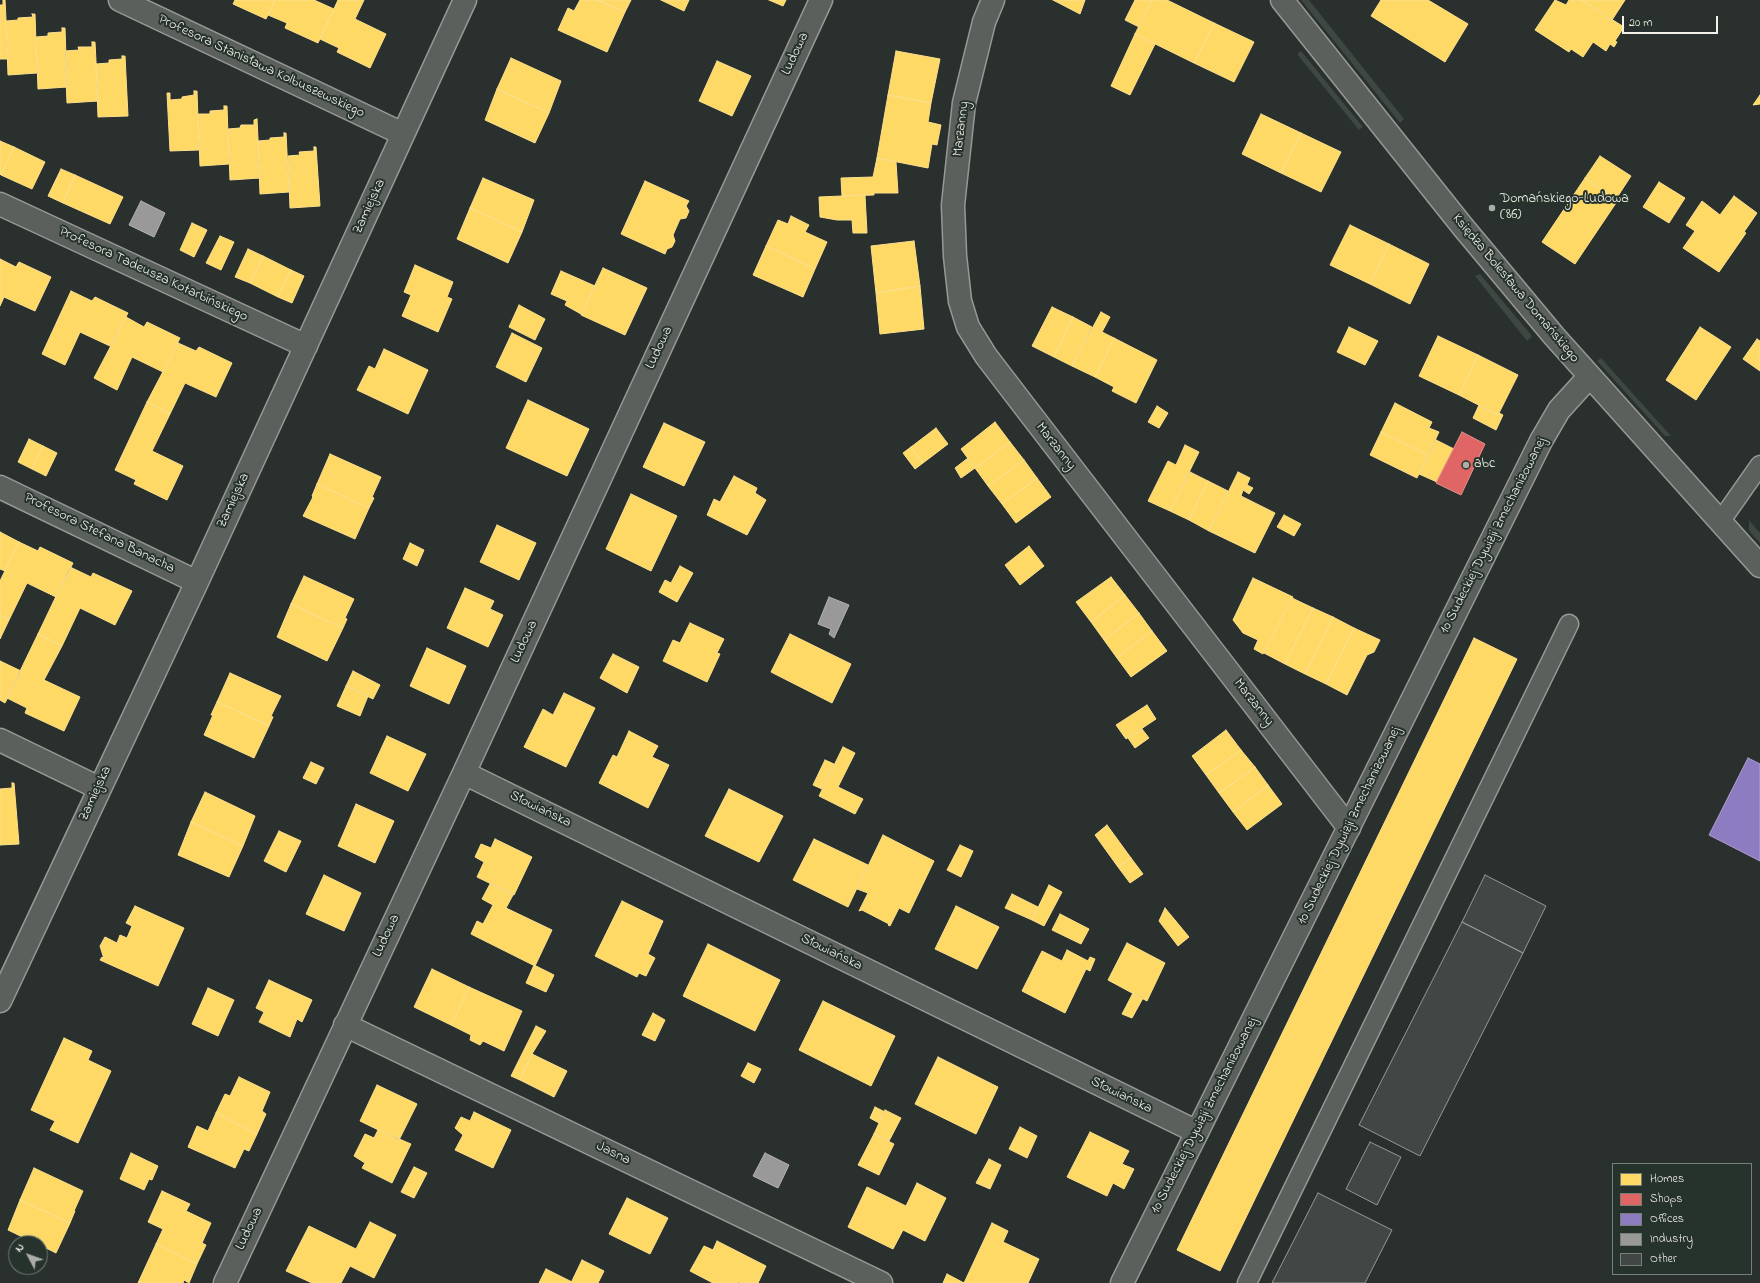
<!DOCTYPE html>
<html>
<head>
<meta charset="utf-8">
<style>
  body { margin:0 }
  #map { position:relative; width:1760px; height:1283px; overflow:hidden; background:#29302d; font-family:"Indie Flower",sans-serif }
  canvas { display:block }
  .legend { position:absolute; left:1612px; top:1163px; width:140px; height:112px; box-sizing:border-box; background:#26332d; border:1px solid #787f78; margin:0; padding:5px 7px; list-style:none; font-size:12px; color:#f4f1e8 }
  .legend li { display:flex; align-items:center; gap:8px; height:20px }
  .legend b { width:20px; border:1px solid #787f78 }
  .north { position:absolute; left:8px; top:1235px; width:40px; height:40px; box-sizing:border-box; background:#26332d; border:1px solid #787f78; border-radius:50%; rotate:311deg; font-size:11px; font-weight:700; line-height:16px; text-align:center; color:#f4f1e8 }
  .north::after { content:''; display:block; margin:auto; width:14px; height:18px; background:#adada7; clip-path:polygon(50% 0,100% 100%,50% 72%,0 100%) }
  .scale { position:absolute; left:1622px; top:16px; width:96px; height:18px; box-sizing:border-box; border:2px solid #f4f1e8; border-top:0; padding-left:5px; font-size:12px; line-height:14px; white-space:nowrap; color:#f4f1e8; -webkit-text-stroke:3px #26332d; paint-order:stroke }
</style>
</head>
<body>
<div id="map">
<canvas width="1760" height="1283"></canvas>
<ul class="legend">
<li><b style="height:11px;background:#ffd966"></b>Homes</li>
<li><b style="height:11px;background:#e06666"></b>Shops</li>
<li><b style="height:11px;background:#8e7cc3"></b>Offices</li>
<li><b style="height:11px;background:#999"></b>Industry</li>
<li><b style="height:11px;background:#414744"></b>Other</li>
</ul>
<div class="north">N</div>
<div class="scale">20 m</div>
</div>
<script>
const g = document.querySelector('canvas').getContext('2d');
g.lineJoin = 'round';
function paint(path, color) { g.fillStyle = color; g.fill(path, 'evenodd'); }
const poly = rows => new Path2D(rows.map(r => 'M' + r).join(''));
function strokePath(path, color, width, dash) { g.strokeStyle = color; g.lineWidth = width; g.lineCap = dash ? 'butt' : 'round'; g.setLineDash(dash || []); g.stroke(path); }
function drawText(font, color, halo, rows, align = 'center') {
  g.font = font + ' "Indie Flower",sans-serif'; g.lineWidth = 4; g.setLineDash([]); g.textBaseline = 'middle'; g.strokeStyle = halo; g.fillStyle = color; for (const [text, x, y, turn = 0] of rows) {
    g.save(); g.translate(x, y); g.rotate((+turn || 0) * Math.PI / 180); g.textAlign = isNaN(turn) ? turn : align; if (halo) g.strokeText(text, 0, 0); g.fillText(text, 0, 0); g.restore();
  }
}
paint(poly([
  [1301,0,1309,0,1404,119,1400,123],
  [1301,51,1363,127,1359,130,1297,54],
  [1480,274,1532,336,1527,341,1475,276],
  [1601,358,1671,436,1665,436,1597,361],
  [1749,520,1760,533,1760,543,1749,531]
]), '#3e4742');
const homes = poly([
  [3,0,5,0,8,59,0,59,0,5,3,5,3,0],
  [235,0,275,0,266,19,233,4,235,0],
  [275,0,314,0,334,9,318,43,285,28,287,23,268,15,275,0],
  [338,0,364,0,355,19,386,34,370,68,337,52,339,48,320,39,338,0],
  [580,0,597,0,625,12,607,52,558,30,568,8,574,11,580,0],
  [597,0,631,0,625,12,597,0],
  [661,0,689,0,684,11,661,0],
  [769,0,786,0,783,6,769,0],
  [1053,0,1085,0,1080,14,1053,0],
  [1135,0,1152,0,1139,27,1125,20,1135,0],
  [1152,0,1167,0,1214,23,1194,63,1135,34,1152,0],
  [1381,0,1428,0,1468,24,1445,62,1371,16,1381,0],
  [1555,0,1566,5,1569,0,1581,0,1624,27,1615,41,1617,42,1614,47,1610,44,1606,51,1593,42,1583,57,1571,49,1569,52,1535,30,1555,0],
  [1581,0,1625,0,1612,20,1581,0],
  [32,14,35,14,37,73,8,75,6,21,18,20,18,18,33,17,32,14],
  [1214,23,1254,42,1234,82,1194,63,1214,23],
  [62,28,65,28,67,87,38,89,36,37,48,36,48,33,62,32,62,28],
  [1135,34,1155,44,1130,95,1111,86,1135,34],
  [92,42,95,42,98,101,67,103,65,51,79,50,78,47,92,47,92,42],
  [896,51,940,59,931,103,888,95,896,51],
  [122,56,125,56,128,116,98,117,96,64,109,63,109,60,122,59,122,56],
  [511,58,561,81,549,113,497,89,511,58],
  [717,61,751,76,732,116,699,101,717,61],
  [497,89,549,113,535,143,485,120,497,89],
  [194,91,197,91,199,150,170,151,167,93,170,93,170,100,182,99,182,97,194,95,194,91],
  [888,95,931,103,928,122,941,125,937,145,932,144,928,168,877,158,888,95],
  [1760,95,1760,104,1753,105,1760,95],
  [224,106,227,106,229,164,200,166,198,114,210,114,210,111,224,110,224,106],
  [1261,114,1301,133,1281,173,1242,154,1261,114],
  [257,119,260,178,230,180,228,129,240,128,241,125,254,125,254,120,257,119],
  [284,133,286,133,289,192,260,194,258,141,270,140,270,138,284,137,284,133],
  [1301,133,1341,152,1321,192,1281,173,1301,133],
  [0,141,14,147,1,175,0,174,0,141],
  [14,147,45,162,32,189,1,175,14,147],
  [314,147,316,147,320,206,290,208,288,156,300,155,299,152,314,151,314,147],
  [1600,156,1631,176,1616,199,1585,178,1600,156],
  [877,158,896,162,898,193,874,193,874,195,842,196,841,178,873,177,877,158],
  [61,169,75,175,63,203,48,196,61,169],
  [75,175,123,197,110,224,63,203,75,175],
  [483,178,534,200,522,232,470,208,483,178],
  [1585,178,1618,200,1575,264,1542,242,1585,178],
  [645,181,689,201,686,206,689,211,686,218,680,219,673,235,675,241,672,247,667,249,665,254,621,234,645,181],
  [1659,182,1685,198,1669,223,1643,207,1659,182],
  [865,195,867,233,853,233,852,220,837,220,820,217,819,197,865,195],
  [1734,196,1757,213,1744,232,1746,233,1719,272,1683,248,1695,231,1686,225,1702,201,1720,215,1734,196],
  [470,208,522,232,508,263,457,239,470,208],
  [791,216,809,225,805,232,827,242,815,269,766,246,778,220,788,224,791,216],
  [192,223,207,230,194,257,180,250,192,223],
  [1350,225,1389,244,1370,284,1330,265,1350,225],
  [220,236,234,242,221,270,206,263,220,236],
  [914,241,920,286,876,293,871,246,914,241],
  [1389,244,1429,264,1410,304,1370,284,1389,244],
  [766,246,815,269,803,297,753,275,766,246],
  [248,249,263,256,250,283,235,277,248,249],
  [263,256,291,270,278,297,250,283,263,256],
  [0,259,16,267,19,262,51,277,35,311,4,297,0,306,0,259],
  [415,265,453,282,447,297,452,299,438,332,402,316,411,295,404,292,415,265],
  [603,268,647,288,625,335,581,315,603,268],
  [291,270,304,276,292,303,278,297,291,270],
  [561,271,595,286,581,314,565,305,567,301,551,294,561,271],
  [920,286,924,329,880,334,876,293,920,286],
  [71,291,92,301,95,297,128,313,110,346,80,332,65,365,42,354,71,291],
  [519,305,545,319,535,340,509,327,519,305],
  [1052,307,1073,317,1054,357,1032,346,1052,307],
  [1101,312,1110,317,1102,332,1114,338,1095,377,1072,366,1101,312],
  [126,317,144,327,147,322,180,338,163,372,132,357,117,390,94,378,126,317],
  [1073,317,1092,327,1072,366,1054,357,1073,317],
  [1349,327,1378,341,1365,365,1337,352,1349,327],
  [1700,327,1731,347,1696,400,1666,380,1700,327],
  [512,333,542,348,526,382,496,367,512,333],
  [1438,336,1478,355,1459,395,1419,376,1438,336],
  [1114,338,1157,360,1136,403,1112,391,1114,387,1095,377,1114,338],
  [1757,339,1760,341,1760,371,1743,359,1757,339],
  [178,343,196,351,199,347,232,363,216,397,185,383,170,414,147,402,178,343],
  [384,349,428,370,408,414,357,390,369,366,375,369,384,349],
  [1478,355,1518,375,1498,415,1459,395,1478,355],
  [528,400,589,429,567,476,506,448,528,400],
  [147,402,170,414,152,451,183,466,167,500,134,484,136,480,115,470,147,402],
  [1395,403,1432,422,1429,428,1439,432,1428,455,1381,432,1395,403],
  [1479,405,1498,415,1499,413,1503,415,1496,430,1473,418,1479,405],
  [1157,406,1168,413,1159,428,1148,422,1157,406],
  [995,422,1010,442,975,468,961,449,995,422],
  [664,423,705,442,684,486,643,467,664,423],
  [936,428,948,444,923,463,911,447,936,428],
  [1381,432,1428,455,1417,478,1370,455,1381,432],
  [29,439,43,446,32,469,18,462,29,439],
  [1436,440,1454,449,1437,482,1419,474,1436,440],
  [1010,442,1024,460,988,486,975,468,1010,442],
  [1185,445,1199,452,1170,511,1148,501,1168,461,1176,465,1185,445],
  [43,446,57,453,46,476,32,469,43,446],
  [911,447,923,463,915,469,903,453,911,447],
  [330,454,381,477,372,497,374,498,369,508,317,484,330,454],
  [968,458,975,468,961,478,955,468,968,458],
  [1024,460,1037,478,1002,504,988,486,1024,460],
  [1190,472,1208,481,1189,520,1170,511,1190,472],
  [1238,472,1250,478,1247,485,1253,488,1249,494,1243,490,1241,496,1275,513,1255,553,1209,531,1238,472],
  [734,476,757,488,755,493,766,500,747,535,707,515,714,499,720,502,734,476],
  [1037,478,1051,497,1016,523,1002,504,1037,478],
  [1208,481,1228,491,1209,531,1189,520,1208,481],
  [317,484,369,508,355,539,303,516,313,497,312,496,317,484],
  [631,494,677,516,651,571,606,549,631,494],
  [1284,515,1301,524,1294,536,1277,527,1284,515],
  [497,525,536,543,519,580,480,562,497,525],
  [0,532,19,542,5,571,0,569,0,532],
  [19,542,38,551,40,547,73,563,56,597,27,583,9,620,0,615,0,581,19,542],
  [410,543,424,550,417,566,403,559,410,543],
  [1029,546,1044,566,1020,585,1005,565,1029,546],
  [680,566,693,573,677,602,659,592,665,580,671,583,680,566],
  [70,567,91,577,93,573,132,591,115,625,80,608,62,646,38,634,70,567],
  [304,576,354,599,345,618,347,619,343,628,291,604,304,576],
  [1111,577,1125,595,1091,622,1076,602,1111,577],
  [1253,578,1293,597,1263,654,1254,649,1258,640,1243,633,1233,620,1253,578],
  [465,588,494,601,490,609,503,615,488,647,447,628,465,588],
  [1125,595,1139,613,1104,640,1091,622,1125,595],
  [1292,598,1313,608,1285,664,1264,653,1292,598],
  [291,604,343,628,327,661,277,637,291,604],
  [1313,608,1333,617,1305,674,1285,664,1313,608],
  [1139,613,1152,631,1117,658,1104,640,1139,613],
  [0,615,9,620,0,639,0,615],
  [1333,617,1354,628,1326,684,1305,674,1333,617],
  [690,623,724,639,717,653,720,654,707,682,663,661,673,640,680,643,690,623],
  [1354,628,1380,640,1374,652,1367,655,1347,695,1326,684,1354,628],
  [1152,631,1167,651,1131,677,1117,658,1152,631],
  [38,634,62,646,44,680,80,697,64,731,25,713,27,708,7,698,38,634],
  [790,634,851,664,832,703,771,672,790,634],
  [1474,638,1517,659,1220,1271,1177,1250,1474,638],
  [427,648,466,666,449,704,410,686,427,648],
  [613,654,639,667,627,693,600,678,613,654],
  [0,661,21,671,5,703,0,700,0,661],
  [353,671,380,685,373,699,346,686,353,671],
  [230,673,281,696,271,716,273,717,269,726,217,702,230,673],
  [346,686,368,696,360,716,337,706,346,686],
  [564,693,595,708,566,767,524,747,543,709,553,715,564,693],
  [217,702,269,726,254,758,204,735,213,715,211,715,217,702],
  [1147,705,1156,719,1126,739,1116,725,1147,705],
  [1142,729,1149,738,1135,748,1128,738,1142,729],
  [1226,730,1241,750,1206,775,1192,756,1226,730],
  [629,731,658,746,652,757,669,765,648,808,599,783,613,755,617,757,629,731],
  [387,736,426,754,408,791,370,773,387,736],
  [843,747,855,753,838,787,863,799,855,814,819,796,843,747],
  [1241,750,1255,767,1219,793,1206,775,1241,750],
  [825,760,834,764,822,789,813,785,825,760],
  [311,762,324,768,316,784,303,778,311,762],
  [1255,767,1268,785,1233,812,1219,793,1255,767],
  [12,783,14,783,19,844,0,845,0,789,12,788,12,783],
  [1268,785,1282,804,1247,830,1233,812,1268,785],
  [729,789,783,816,759,862,705,836,729,789],
  [205,792,255,816,243,846,191,822,205,792],
  [356,804,394,821,375,863,338,846,356,804],
  [191,822,243,846,229,877,178,855,191,822],
  [1107,825,1131,858,1118,867,1095,835,1107,825],
  [279,831,301,841,286,872,264,861,279,831],
  [883,835,934,861,909,913,899,908,890,926,888,925,889,924,862,910,859,911,868,893,857,889,883,835],
  [495,839,532,857,514,895,477,877,484,862,475,857,481,844,491,848,495,839],
  [814,839,868,865,848,907,793,880,814,839],
  [960,845,973,851,961,877,947,870,960,845],
  [1131,858,1143,874,1130,883,1118,867,1131,858],
  [324,875,361,893,344,931,306,914,324,875],
  [490,884,513,895,506,908,552,930,535,966,471,934,477,921,483,924,493,905,482,899,490,884],
  [1049,885,1062,892,1044,926,1032,920,1049,885],
  [1012,894,1038,907,1032,920,1005,908,1012,894],
  [622,901,663,921,648,954,655,958,646,976,639,973,637,977,595,956,622,901],
  [135,906,184,928,158,986,100,960,102,957,104,959,100,946,105,937,117,943,120,935,127,938,132,926,126,923,135,906],
  [956,906,999,927,977,969,935,949,956,906],
  [1165,908,1189,937,1178,946,1159,921,1165,908],
  [1060,914,1089,929,1081,944,1052,930,1060,914],
  [1127,943,1165,963,1147,1001,1108,980,1127,943],
  [708,944,780,980,755,1031,683,996,708,944],
  [1067,950,1088,961,1090,957,1095,959,1090,971,1086,969,1065,1013,1022,991,1042,951,1062,961,1067,950],
  [534,965,554,975,546,992,526,983,534,965],
  [432,969,469,987,451,1025,414,1007,432,969],
  [269,980,312,1000,302,1022,297,1019,290,1037,259,1022,264,1012,256,1008,269,980],
  [469,987,522,1011,504,1051,483,1041,480,1045,470,1040,471,1035,451,1025,469,987],
  [208,988,234,1000,218,1036,192,1024,208,988],
  [1133,993,1143,998,1132,1018,1122,1014,1133,993],
  [823,1001,895,1036,871,1086,799,1050,823,1001],
  [653,1013,665,1020,655,1041,642,1035,653,1013],
  [536,1026,546,1031,532,1054,520,1080,511,1076,536,1026],
  [64,1038,92,1051,88,1060,111,1071,78,1143,50,1130,55,1121,31,1110,64,1038],
  [532,1054,567,1071,554,1097,520,1080,532,1054],
  [938,1057,998,1087,976,1134,915,1104,938,1057],
  [748,1063,761,1069,754,1083,741,1076,748,1063],
  [239,1077,270,1092,262,1111,266,1114,257,1134,216,1113,225,1094,230,1096,239,1077],
  [377,1085,417,1104,399,1140,360,1121,377,1085],
  [875,1107,885,1112,879,1123,870,1118,875,1107],
  [885,1110,901,1118,889,1141,874,1134,885,1110],
  [474,1112,511,1130,493,1168,455,1150,463,1135,455,1128,461,1117,470,1121,474,1112],
  [216,1113,257,1134,249,1151,244,1149,235,1168,188,1147,197,1126,208,1131,216,1113],
  [1020,1127,1037,1136,1027,1158,1009,1149,1020,1127],
  [378,1130,411,1144,392,1183,362,1168,365,1163,354,1156,365,1134,374,1138,378,1130],
  [1090,1132,1129,1151,1122,1164,1134,1169,1124,1189,1113,1183,1107,1196,1067,1177,1090,1132],
  [874,1134,894,1144,879,1175,858,1165,874,1134],
  [131,1153,158,1166,152,1180,149,1179,144,1190,120,1179,131,1153],
  [989,1159,1001,1165,990,1189,976,1183,989,1159],
  [414,1167,427,1173,414,1198,401,1192,414,1167],
  [34,1168,83,1191,74,1211,75,1211,70,1223,20,1200,34,1168],
  [917,1183,946,1198,925,1241,903,1230,893,1249,848,1227,867,1187,906,1206,917,1183],
  [162,1191,190,1204,186,1211,211,1223,202,1243,206,1245,197,1264,156,1244,163,1229,148,1222,162,1191],
  [627,1198,668,1218,650,1254,609,1234,627,1198],
  [20,1200,70,1223,56,1253,40,1245,40,1243,35,1243,8,1230,20,1200],
  [370,1222,396,1235,374,1278,350,1266,341,1283,312,1283,286,1271,309,1226,356,1249,370,1222],
  [992,1223,1008,1231,1003,1242,1039,1259,1028,1283,964,1283,992,1223],
  [717,1241,766,1266,758,1283,741,1283,738,1282,737,1283,713,1283,690,1271,704,1246,713,1250,717,1241],
  [156,1244,197,1264,189,1283,184,1280,183,1283,138,1283,156,1244],
  [582,1260,604,1271,598,1283,571,1283,582,1260],
  [546,1269,572,1282,571,1283,539,1283,546,1269],
  [947,1274,964,1283,965,1283,943,1283,947,1274]
]);
paint(homes, '#ffd966');
strokePath(homes, '#fce08d', 1);
const shops = poly([
  [1462,432,1485,444,1461,495,1436,483,1462,432]
]);
paint(shops, '#e06666');
strokePath(shops, '#e6908d', 1);
const offices = poly([
  [1748,758,1760,764,1760,861,1709,835,1748,758]
]);
paint(offices, '#8e7cc3');
strokePath(offices, '#ad9fce', 1);
const industry = poly([
  [141,201,165,213,154,237,129,225,141,201],
  [829,597,849,605,834,638,829,634,831,629,818,624,829,597],
  [765,1153,789,1165,778,1188,753,1176,765,1153]
]);
paint(industry, '#999');
strokePath(industry, '#b4b3b1', 1);
const building = poly([
  [1485,875,1546,906,1523,953,1462,922,1485,875],
  [1462,922,1523,953,1420,1156,1359,1125,1462,922],
  [1370,1142,1401,1157,1377,1205,1346,1189,1370,1142],
  [1318,1193,1392,1230,1365,1283,1272,1283,1318,1193]
]);
paint(building, '#414744');
strokePath(building, '#969996', 1);
const service = poly([
  [1720,522,1760,465],
  [1247,1283,1569,624]
]);
const minor = poly([
  [120,0,403,134],
  [993,0,984,22,964,103,953,205,955,256,960,301,968,327,986,356,1025,407,1349,828],
  [0,204,306,346],
  [0,487,197,582],
  [0,740,99,788],
  [464,773,1197,1132],
  [0,1001,197,582,465,0],
  [345,1025,881,1283],
  [225,1283,464,773,821,0]
]);
const tertiary = poly([
  [1122,1283,1541,441,1559,410,1589,377]
]);
const secondary = poly([
  [1282,0,1463,227,1554,336,1760,566]
]);
strokePath(service, '#969996', 21);
strokePath(minor, '#969996', 25);
strokePath(tertiary, '#969996', 25);
strokePath(secondary, '#969996', 25);
strokePath(service, '#5c605c', 18);
strokePath(minor, '#5c605c', 22);
strokePath(tertiary, '#5c605c', 22);
strokePath(secondary, '#5c605c', 22);
for (const [x, y, r, color] of [
  [1492,208,4,"#adada7"],
  [1466,465,4,"#adada7"]
]) { const dot = new Path2D(); dot.arc(x, y, r, 0, 2 * Math.PI); g.fillStyle = color; g.fill(dot); strokePath(dot, '#26332d', 1.5); }
drawText('14px', '#f4f1e8', '#26332d', [
  ["Ludowa",796,54,-65],
  ["Profesora Stanisława Kolbuszewskiego",261,67,25],
  ["Marzanny",962,129,-83],
  ["Zamiejska",370,207,-65],
  ["Profesora Tadeusza Kotarbińskiego",153,275,25],
  ["Księdza Bolesława Domańskiego",1515,289,50],
  ["Ludowa",660,348,-65],
  ["Marzanny",1055,447,52],
  ["Zamiejska",234,501,-65],
  ["Profesora Stefana Banacha",99,534,26],
  ["10 Sudeckiej Dywizji Zmechanizowanej",1494,536,-63],
  ["Ludowa",525,642,-65],
  ["Marzanny",1253,703,52],
  ["Zamiejska",96,794,-65],
  ["Słowiańska",540,810,26],
  ["10 Sudeckiej Dywizji Zmechanizowanej",1350,826,-64],
  ["Ludowa",387,936,-65],
  ["Słowiańska",831,953,26],
  ["Słowiańska",1121,1096,26],
  ["10 Sudeckiej Dywizji Zmechanizowanej",1205,1116,-63],
  ["Jasna",613,1154,26],
  ["Ludowa",250,1229,-65]
]);
drawText('14px', '#f4f1e8', '#26332d', [
  ["Domańskiego-Ludowa",1500,200],
  ["(86)",1500,216],
  ["abc",1474,465]
], 'left');
</script>
</body>
</html>
